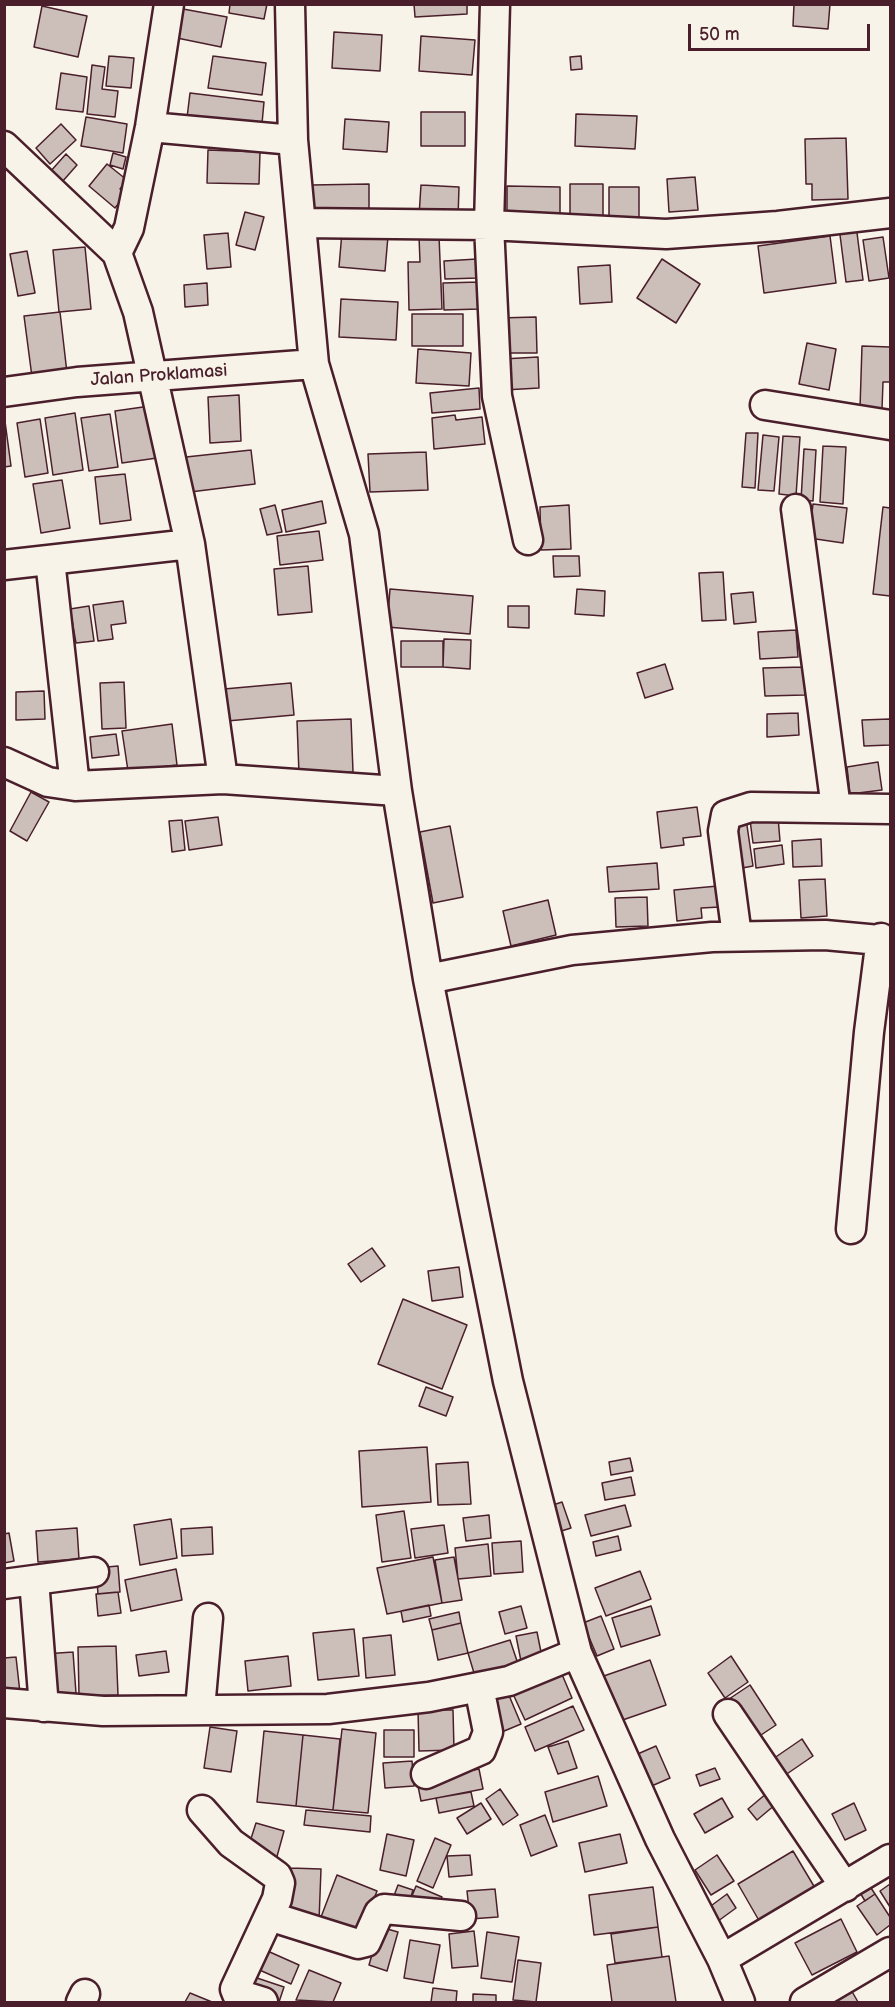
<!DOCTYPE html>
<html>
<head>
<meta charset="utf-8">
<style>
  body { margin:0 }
  #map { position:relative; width:895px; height:2007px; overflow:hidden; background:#f7f3e8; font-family:"Balsamiq Sans",sans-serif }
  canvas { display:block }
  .frame { position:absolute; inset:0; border:6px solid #4a1f2b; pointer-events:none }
  .scale { position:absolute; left:688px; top:24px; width:182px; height:27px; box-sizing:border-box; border:3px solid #4a1f2b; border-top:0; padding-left:8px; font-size:18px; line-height:21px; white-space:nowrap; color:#4a1f2b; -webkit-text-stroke:4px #f7f3e8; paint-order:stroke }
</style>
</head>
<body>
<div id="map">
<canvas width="895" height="2007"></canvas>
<div class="frame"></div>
<div class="scale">50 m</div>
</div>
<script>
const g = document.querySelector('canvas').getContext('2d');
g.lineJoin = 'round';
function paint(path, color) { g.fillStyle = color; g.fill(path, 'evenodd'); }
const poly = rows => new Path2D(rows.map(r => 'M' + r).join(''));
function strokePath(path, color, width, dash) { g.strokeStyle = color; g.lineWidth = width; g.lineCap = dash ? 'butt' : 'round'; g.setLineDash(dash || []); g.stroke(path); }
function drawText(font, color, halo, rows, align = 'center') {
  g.font = font + ' "Balsamiq Sans",sans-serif'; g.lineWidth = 4.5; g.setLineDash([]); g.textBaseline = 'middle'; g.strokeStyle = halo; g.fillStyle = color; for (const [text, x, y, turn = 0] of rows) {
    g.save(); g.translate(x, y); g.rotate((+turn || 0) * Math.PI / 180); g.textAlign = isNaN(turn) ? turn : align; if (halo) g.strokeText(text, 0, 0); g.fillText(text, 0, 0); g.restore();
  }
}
const building = poly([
  [230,4,267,4,264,19,229,13,230,4],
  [414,4,467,4,467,14,415,17,414,4],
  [794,4,830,4,828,29,793,26,794,4],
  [42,6,87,16,78,57,34,47,42,6],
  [183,9,227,17,221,47,177,38,183,9],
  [334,32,382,35,380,71,332,68,334,32],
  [421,36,475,40,472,75,419,71,421,36],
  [109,56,134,58,131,88,106,86,109,56],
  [213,56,266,63,262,95,208,88,213,56],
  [581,56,582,69,571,70,570,57,581,56],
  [92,65,105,67,102,89,118,91,115,117,87,114,92,65],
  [61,73,87,77,83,112,56,109,61,73],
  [190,93,264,102,261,134,186,126,190,93],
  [421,112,465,112,465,146,421,146,421,112],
  [576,114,637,116,635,149,575,146,576,114],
  [86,117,127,124,123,153,81,146,86,117],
  [345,119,389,122,387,152,343,149,345,119],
  [61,124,76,140,50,164,36,148,61,124],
  [846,138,848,199,812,200,812,184,806,184,805,139,846,138],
  [208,150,260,152,259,184,207,183,208,150],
  [113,153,126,157,123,169,110,165,113,153],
  [66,154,77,165,62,182,50,172,66,154],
  [107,164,127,180,120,189,126,194,115,208,89,186,107,164],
  [695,177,698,210,669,212,667,179,695,177],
  [369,184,369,210,311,210,311,185,369,184],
  [570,184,603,184,603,221,570,221,570,184],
  [421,185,459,187,458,218,419,216,421,185],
  [507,186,560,187,560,219,507,218,507,186],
  [609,187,639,187,639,221,609,221,609,187],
  [245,212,264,217,255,250,236,245,245,212],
  [856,225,863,280,846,282,839,227,856,225],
  [342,232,388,236,385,271,339,267,342,232],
  [228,233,231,267,207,269,204,235,228,233],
  [419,236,439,236,442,309,409,310,408,262,420,262,419,236],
  [830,236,836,283,764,293,758,246,830,236],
  [883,237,889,278,869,281,863,240,883,237],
  [85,247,91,309,59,312,53,250,85,247],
  [27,251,35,293,18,296,10,254,27,251],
  [477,259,478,278,445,279,444,261,477,259],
  [662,259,700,284,676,323,637,298,662,259],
  [610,265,612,302,580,304,578,267,610,265],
  [479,282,480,309,444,310,443,283,479,282],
  [207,283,208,305,185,307,184,285,207,283],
  [341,299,398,302,396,340,339,337,341,299],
  [60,312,67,373,32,377,24,316,60,312],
  [412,314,463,314,463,346,412,346,412,314],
  [536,317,537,353,500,353,499,318,536,317],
  [807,343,836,349,829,390,799,384,807,343],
  [862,346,890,347,890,382,883,382,882,409,860,408,862,346],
  [418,349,471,353,469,386,416,383,418,349],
  [538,357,539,388,504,390,503,359,538,357],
  [479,388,480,409,432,413,430,393,479,388],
  [239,395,241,441,210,443,208,397,239,395],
  [150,406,157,458,122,463,115,411,150,406],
  [75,413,83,470,53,475,45,418,75,413],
  [4,414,11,466,4,467,4,414],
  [110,414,118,467,89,471,81,418,110,414],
  [455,415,456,420,482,417,485,444,434,449,432,418,455,415],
  [40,419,48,473,25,477,17,423,40,419],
  [746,433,758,433,755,488,742,487,746,433],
  [763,435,779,437,774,491,758,490,763,435],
  [783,436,800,437,796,496,779,494,783,436],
  [823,446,846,447,843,504,820,502,823,446],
  [804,449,816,450,813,501,801,500,804,449],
  [251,450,255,484,190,492,186,457,251,450],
  [426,452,428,490,370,492,368,454,426,452],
  [125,474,131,520,100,524,95,477,125,474],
  [62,480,70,528,41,533,33,484,62,480],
  [322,501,326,523,286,532,282,510,322,501],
  [813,504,847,508,843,543,809,538,813,504],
  [275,505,282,532,267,535,260,509,275,505],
  [569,505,571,549,541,550,540,507,569,505],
  [883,507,890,508,890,596,873,594,883,507],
  [319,531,323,560,280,565,277,536,319,531],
  [553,556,579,556,580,576,554,577,553,556],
  [308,566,312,612,278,615,274,569,308,566],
  [723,572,726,620,702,621,699,573,723,572],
  [390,589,473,596,470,634,387,627,390,589],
  [577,589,605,591,604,616,575,614,577,589],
  [753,592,756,622,734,624,731,594,753,592],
  [123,601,126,623,111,625,113,639,98,641,93,605,123,601],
  [89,606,94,641,76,643,70,609,89,606],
  [508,606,529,606,529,628,508,627,508,606],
  [796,630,798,657,760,659,758,632,796,630],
  [444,639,471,640,470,669,443,667,444,639],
  [401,641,443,641,443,667,401,667,401,641],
  [665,664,673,689,645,698,637,673,665,664],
  [804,667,805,695,765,696,763,668,804,667],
  [124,682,126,728,102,729,100,683,124,682],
  [291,683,294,715,227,721,224,689,291,683],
  [44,691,45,719,16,720,16,692,44,691],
  [798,713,799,735,767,737,767,714,798,713],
  [351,719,353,772,299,774,297,721,351,719],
  [890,719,890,745,864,746,862,720,890,719],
  [172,724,177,765,128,771,122,731,172,724],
  [116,734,119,755,92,758,90,737,116,734],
  [878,762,882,790,850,794,847,767,878,762],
  [31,792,49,802,27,841,10,831,31,792],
  [697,807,701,836,683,838,684,845,661,848,657,812,697,807],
  [218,817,222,845,189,850,185,821,218,817],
  [778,817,780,841,753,843,750,820,778,817],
  [746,819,753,866,737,869,730,821,746,819],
  [182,820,185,850,172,852,169,821,182,820],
  [450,826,463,897,433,903,420,832,450,826],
  [821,839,822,866,793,867,792,841,821,839],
  [782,845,784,864,756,868,754,849,782,845],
  [657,863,659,889,609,892,607,867,657,863],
  [825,879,827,916,801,918,799,880,825,879],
  [718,886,720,907,701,908,702,918,677,921,674,890,718,886],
  [647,897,648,926,616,927,615,898,647,897],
  [548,900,556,935,511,946,503,911,548,900],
  [372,1248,385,1266,361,1282,348,1264,372,1248],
  [459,1267,463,1297,432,1301,428,1271,459,1267],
  [403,1299,467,1325,442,1389,378,1364,403,1299],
  [426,1387,453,1397,446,1416,419,1406,426,1387],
  [427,1447,431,1502,362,1507,359,1451,427,1447],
  [630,1458,633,1471,611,1475,609,1462,630,1458],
  [468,1462,471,1504,438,1505,436,1464,468,1462],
  [631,1477,635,1495,605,1500,602,1483,631,1477],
  [562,1502,571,1528,555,1533,547,1507,562,1502],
  [625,1505,631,1526,591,1536,585,1515,625,1505],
  [404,1511,411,1558,382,1562,376,1515,404,1511],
  [489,1515,491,1538,466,1541,463,1518,489,1515],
  [171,1519,177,1558,140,1565,134,1525,171,1519],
  [444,1525,448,1553,415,1558,411,1529,444,1525],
  [212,1527,213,1554,182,1556,181,1529,212,1527],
  [77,1528,79,1559,38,1562,36,1531,77,1528],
  [9,1533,14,1561,4,1563,4,1534,9,1533],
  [618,1536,621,1550,596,1556,593,1542,618,1536],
  [521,1541,523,1572,494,1574,492,1543,521,1541],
  [488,1544,491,1576,458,1579,455,1548,488,1544],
  [433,1557,442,1603,387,1614,377,1568,433,1557],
  [454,1557,462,1600,442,1603,435,1560,454,1557],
  [118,1566,120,1592,98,1594,96,1568,118,1566],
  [176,1569,182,1600,131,1611,125,1580,176,1569],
  [640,1571,651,1599,606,1616,595,1588,640,1571],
  [118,1592,121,1613,98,1616,96,1594,118,1592],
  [429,1605,431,1616,403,1622,401,1611,429,1605],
  [521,1606,527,1628,505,1634,499,1612,521,1606],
  [651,1606,660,1635,621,1647,612,1618,651,1606],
  [459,1612,461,1623,432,1630,429,1619,459,1612],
  [601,1616,614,1649,597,1656,583,1623,601,1616],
  [461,1623,468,1653,438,1660,432,1630,461,1623],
  [354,1629,359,1676,318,1680,313,1633,354,1629],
  [537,1632,542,1657,521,1661,516,1636,537,1632],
  [391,1635,395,1675,366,1678,363,1638,391,1635],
  [510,1640,520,1670,477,1683,468,1653,510,1640],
  [116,1646,118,1695,79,1696,78,1647,116,1646],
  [166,1651,169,1672,139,1676,136,1655,166,1651],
  [73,1652,76,1693,47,1695,44,1654,73,1652],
  [288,1656,291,1686,248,1691,245,1661,288,1656],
  [731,1656,748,1682,725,1698,708,1673,731,1656],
  [16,1657,20,1693,4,1695,4,1658,16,1657],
  [650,1660,666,1705,614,1723,598,1678,650,1660],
  [561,1672,572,1698,525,1720,513,1694,561,1672],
  [750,1685,776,1725,752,1741,726,1701,750,1685],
  [508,1693,521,1724,497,1734,484,1703,508,1693],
  [573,1706,584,1730,535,1751,525,1727,573,1706],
  [418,1710,453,1710,454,1750,419,1751,418,1710],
  [210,1727,237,1731,231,1772,204,1768,210,1727],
  [342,1729,376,1733,368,1813,333,1810,342,1729],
  [384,1730,414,1730,414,1757,384,1757,384,1730],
  [264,1731,303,1735,296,1806,257,1802,264,1731],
  [303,1735,340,1739,333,1810,296,1806,303,1735],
  [802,1739,813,1756,778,1780,767,1763,802,1739],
  [568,1741,577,1768,558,1774,548,1747,568,1741],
  [656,1746,670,1778,647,1788,633,1756,656,1746],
  [412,1761,414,1786,385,1788,383,1763,412,1761],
  [715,1768,720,1779,700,1786,696,1775,715,1768],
  [479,1769,483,1789,421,1801,417,1781,479,1769],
  [598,1776,607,1806,553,1822,545,1792,598,1776],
  [500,1789,518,1815,503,1825,486,1799,500,1789],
  [471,1792,474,1806,439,1813,436,1798,471,1792],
  [767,1793,776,1804,757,1820,748,1809,767,1793],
  [722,1798,733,1817,705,1833,694,1814,722,1798],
  [481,1803,491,1819,467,1834,457,1818,481,1803],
  [854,1803,866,1830,845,1840,832,1814,854,1803],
  [306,1810,371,1816,370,1832,304,1825,306,1810],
  [545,1815,557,1846,531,1856,520,1825,545,1815],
  [256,1823,284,1831,276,1860,247,1851,256,1823],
  [387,1834,414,1840,406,1876,380,1870,387,1834],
  [620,1834,627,1863,585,1872,579,1843,620,1834],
  [435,1838,451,1845,433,1888,417,1881,435,1838],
  [793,1851,821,1898,765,1931,738,1884,793,1851],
  [470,1855,472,1875,449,1877,447,1856,470,1855],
  [717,1855,734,1881,711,1895,695,1870,717,1855],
  [290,1868,321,1869,319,1921,288,1919,290,1868],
  [337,1875,377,1891,358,1941,318,1925,337,1875],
  [890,1884,890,1907,880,1891,890,1884],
  [398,1885,413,1890,408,1907,392,1901,398,1885],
  [869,1885,875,1894,865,1901,859,1891,869,1885],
  [416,1886,442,1897,436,1912,410,1901,416,1886],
  [653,1887,658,1927,594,1935,589,1895,653,1887],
  [495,1889,498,1917,470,1919,467,1891,495,1889],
  [727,1894,736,1908,714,1924,704,1911,727,1894],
  [875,1894,890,1917,890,1925,877,1935,857,1906,875,1894],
  [841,1919,857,1952,812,1975,795,1943,841,1919],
  [380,1927,398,1932,387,1971,369,1965,380,1927],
  [658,1927,662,1957,615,1963,611,1934,658,1927],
  [474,1931,478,1966,452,1968,449,1934,474,1931],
  [487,1932,519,1937,512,1982,481,1978,487,1932],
  [410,1940,440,1945,433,1983,404,1978,410,1940],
  [263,1949,299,1965,291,1984,255,1968,263,1949],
  [669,1956,676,2002,612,2002,607,1965,669,1956],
  [518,1960,541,1963,536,2002,513,2000,518,1960],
  [309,1970,341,1983,333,2002,296,2000,309,1970],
  [254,1977,284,1987,279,2002,248,1995,254,1977],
  [433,1988,457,1991,456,2002,431,2002,433,1988],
  [850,1988,858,2002,838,2002,835,1996,850,1988],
  [190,1993,212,2002,185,2002,190,1993],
  [473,1994,496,1995,496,2002,473,2002,473,1994]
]);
paint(building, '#ccbfb9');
strokePath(building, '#4a1f2b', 1.5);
const minor = poly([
  [290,4,293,140,314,364,364,534,397,791,428,979,508,1381,577,1653,660,1839,722,1959,740,2002],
  [495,4,489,225,497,396,528,540],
  [150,127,293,140],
  [4,146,117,253,138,312,190,544,223,779,397,791],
  [301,223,489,225,666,234,778,226,890,213],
  [117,253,129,228,150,127,169,4],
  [4,392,77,382,314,364],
  [765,405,890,425],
  [796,509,836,808],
  [50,560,75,786],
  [4,565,190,544],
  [4,762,48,782,75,786,223,779],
  [737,936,723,831,726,815,751,807,890,809],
  [428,979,572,950,712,937,825,935,890,941],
  [851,1229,869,1032,881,938],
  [34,1580,94,1572],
  [4,1584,34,1580,44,1707],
  [4,1703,103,1711,328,1709,429,1697,509,1681,577,1653],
  [200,1709,208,1618],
  [728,1714,845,1887],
  [426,1774,481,1750,488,1732,479,1687],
  [202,1810,231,1843,277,1876,280,1883,277,1899,235,1989,237,1994,263,2002],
  [269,1916,358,1944,366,1942,379,1913,384,1909,461,1916],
  [722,1959,890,1859],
  [81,2002,85,1994],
  [805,2002,890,1952]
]);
strokePath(minor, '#4a1f2b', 33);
strokePath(minor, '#f7f3e8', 28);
drawText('18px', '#4a1f2b', '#f7f3e8', [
  ["Jalan Proklamasi",159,376,-4]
]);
</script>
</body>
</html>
